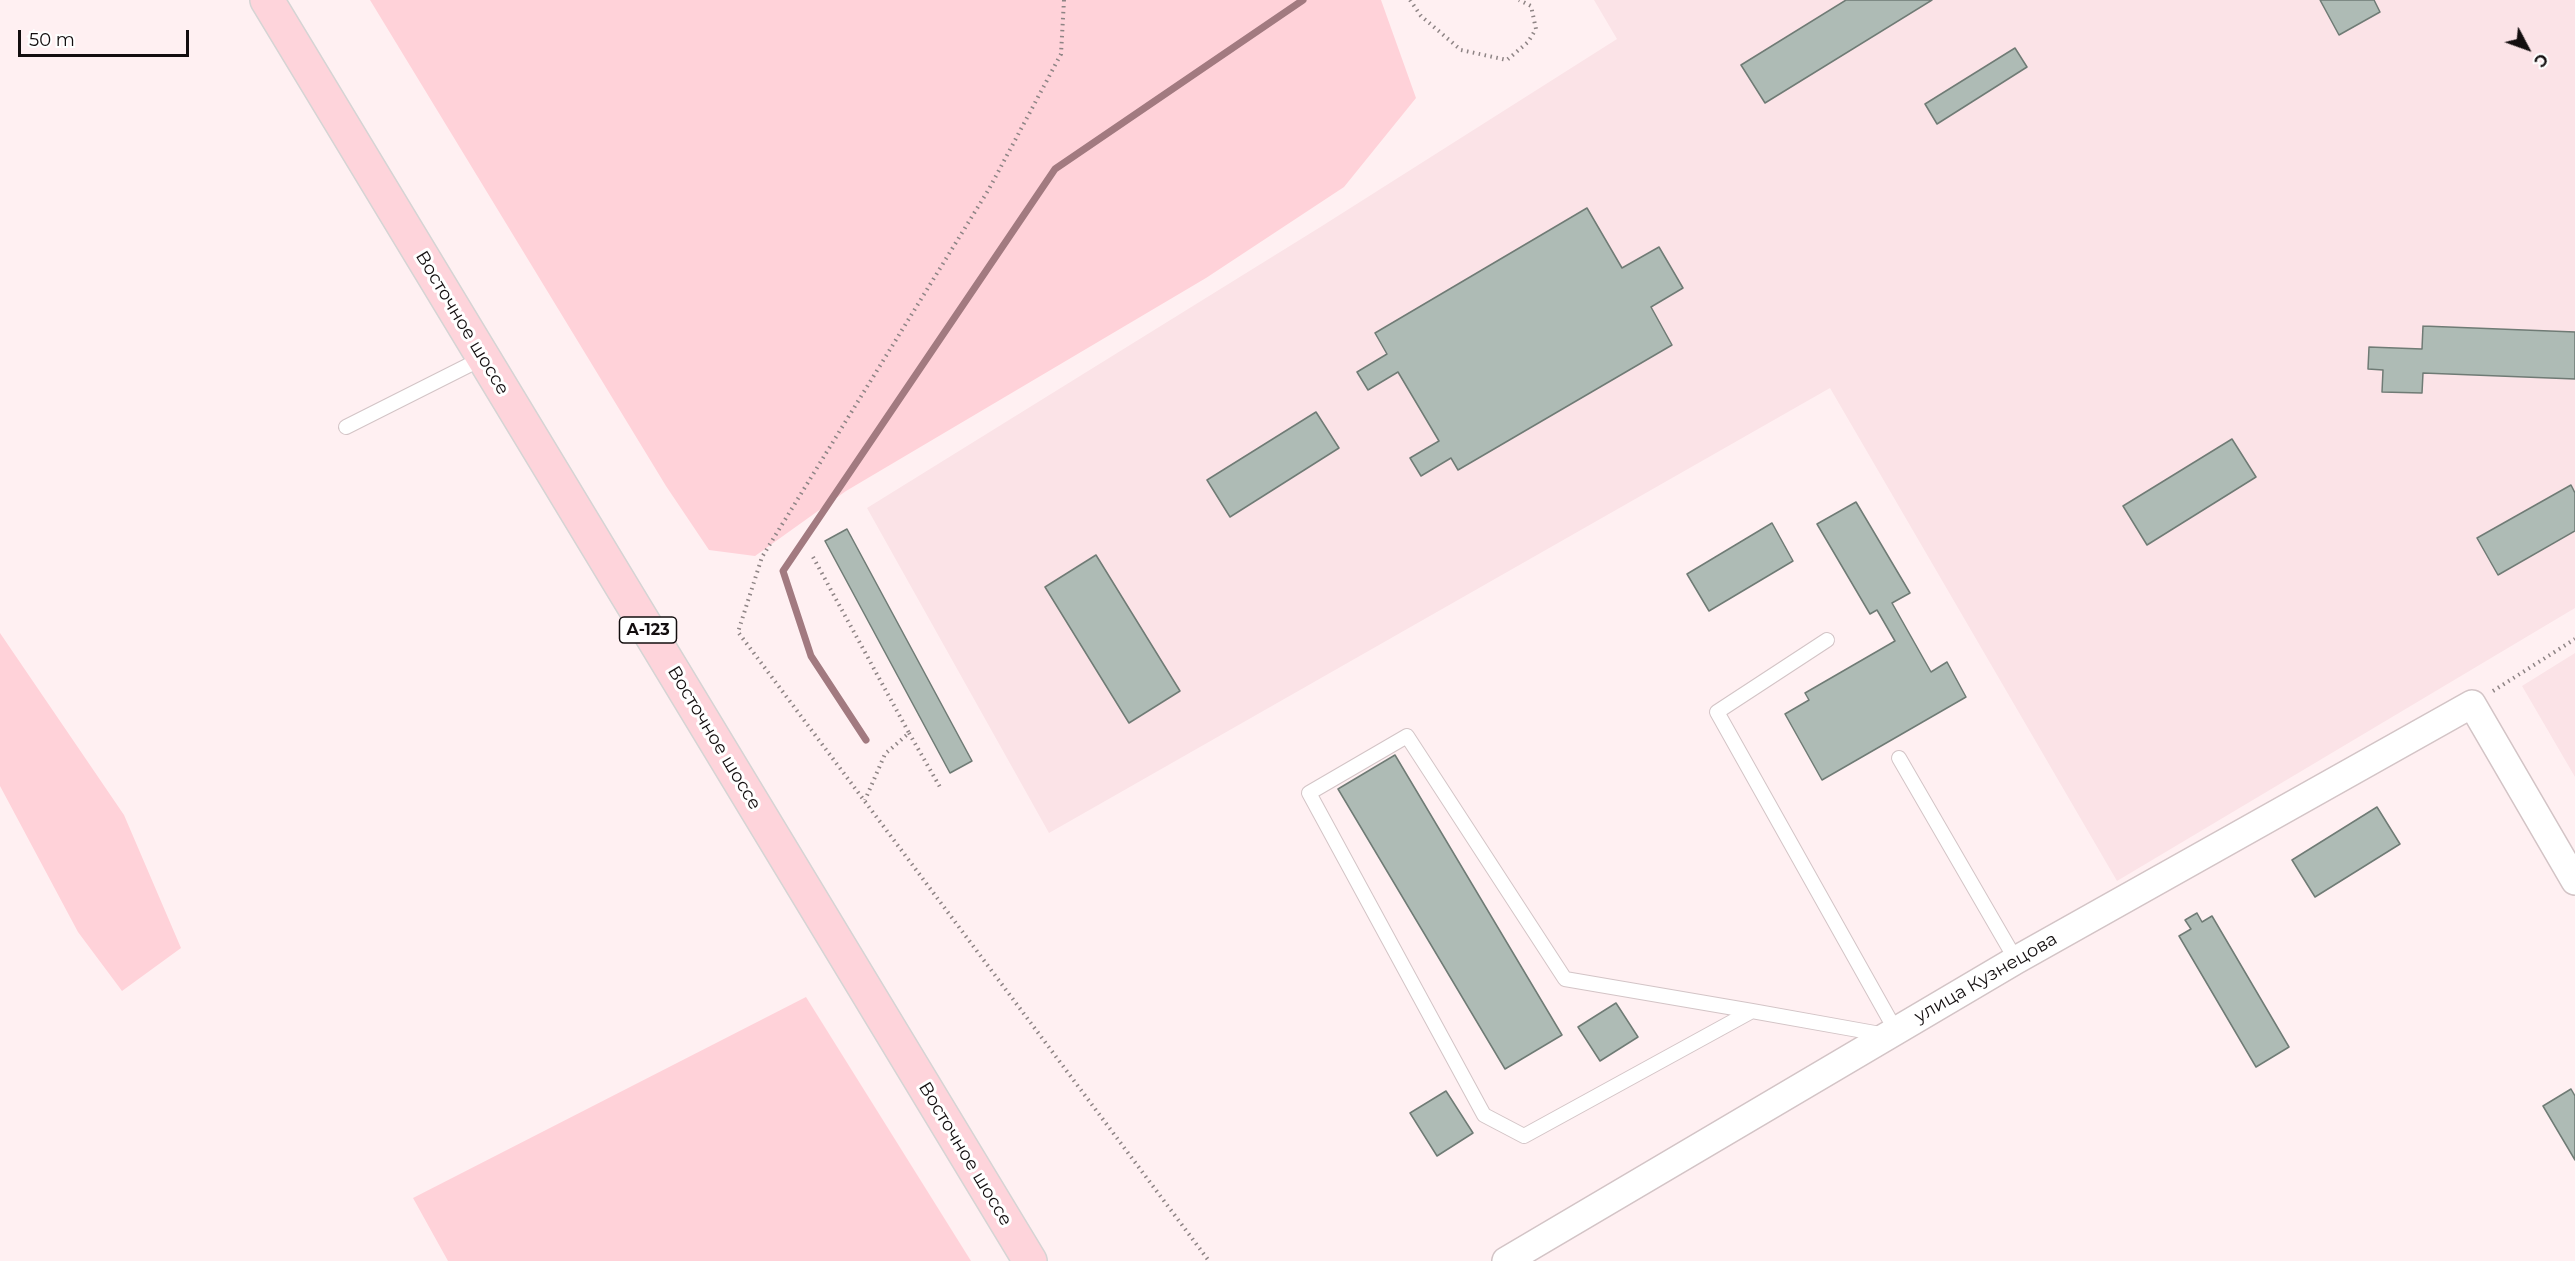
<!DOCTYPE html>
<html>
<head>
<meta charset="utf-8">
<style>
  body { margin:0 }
  #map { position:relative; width:2575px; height:1261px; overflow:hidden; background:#fff0f2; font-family:Montserrat,sans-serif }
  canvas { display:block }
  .north { position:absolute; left:2497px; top:18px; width:60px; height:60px; -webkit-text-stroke:4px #fff; paint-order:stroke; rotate:131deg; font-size:16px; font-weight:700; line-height:24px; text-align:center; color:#130e0f }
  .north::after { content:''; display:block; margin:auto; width:21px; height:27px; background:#130e0f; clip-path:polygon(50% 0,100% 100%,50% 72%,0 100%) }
  .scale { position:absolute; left:18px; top:30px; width:171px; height:27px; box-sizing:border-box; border:3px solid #130e0f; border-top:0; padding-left:8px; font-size:18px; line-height:21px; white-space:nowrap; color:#130e0f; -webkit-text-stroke:4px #fff; paint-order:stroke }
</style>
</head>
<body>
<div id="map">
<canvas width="2575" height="1261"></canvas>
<div class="north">С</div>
<div class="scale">50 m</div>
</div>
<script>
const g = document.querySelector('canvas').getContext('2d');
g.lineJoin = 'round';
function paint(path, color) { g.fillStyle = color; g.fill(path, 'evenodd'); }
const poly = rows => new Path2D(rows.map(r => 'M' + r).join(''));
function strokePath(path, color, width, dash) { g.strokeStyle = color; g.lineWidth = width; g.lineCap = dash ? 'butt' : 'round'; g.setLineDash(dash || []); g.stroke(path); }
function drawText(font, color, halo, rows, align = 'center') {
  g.font = font + ' Montserrat,sans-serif'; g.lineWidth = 6; g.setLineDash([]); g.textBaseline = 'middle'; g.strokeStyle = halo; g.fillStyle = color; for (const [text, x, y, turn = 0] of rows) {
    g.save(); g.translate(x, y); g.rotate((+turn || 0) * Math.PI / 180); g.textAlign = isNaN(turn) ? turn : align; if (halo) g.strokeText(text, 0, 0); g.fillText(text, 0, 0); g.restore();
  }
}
paint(poly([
  [1594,0,2575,0,2575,608,2117,881,1830,388,1049,833,867,508,1322,226,1617,39],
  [2575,653,2575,777,2522,686]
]), '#fbe3e7');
paint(poly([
  [370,0,1381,0,1416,98,1344,187,1206,278,846,491,755,556,709,550,666,486],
  [0,633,124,815,181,948,122,991,78,932,0,786],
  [806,997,971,1261,448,1261,413,1198]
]), '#ffd2d9');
strokePath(poly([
  [866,740,811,656,783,571,1055,169,1303,0]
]), '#a27a80', 7);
const building = poly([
  [1846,0,1932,0,1765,103,1741,65,1846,0],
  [2320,0,2374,0,2380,12,2339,35,2320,0],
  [2015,48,2027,67,1937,124,1925,104,2015,48],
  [1587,208,1622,268,1659,247,1683,288,1651,307,1672,345,1458,470,1451,458,1421,476,1410,458,1439,441,1398,372,1368,390,1357,372,1387,354,1375,333,1587,208],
  [2423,326,2575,332,2575,379,2423,373,2422,393,2382,392,2383,370,2368,369,2369,347,2422,349,2423,326],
  [1316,412,1339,448,1230,517,1207,480,1316,412],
  [2232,439,2256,477,2147,545,2123,506,2232,439],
  [2571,485,2575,493,2575,531,2498,575,2477,538,2571,485],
  [1856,502,1910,593,1892,603,1931,672,1947,662,1966,697,1822,780,1785,714,1809,700,1805,693,1895,641,1877,610,1870,614,1817,524,1856,502],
  [1772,523,1793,561,1709,611,1687,574,1772,523],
  [847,529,972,761,950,773,825,541,847,529],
  [1096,555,1180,691,1129,723,1045,587,1096,555],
  [1395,755,1562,1035,1505,1069,1338,789,1395,755],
  [2377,807,2400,844,2315,897,2292,860,2377,807],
  [2197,913,2202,922,2212,916,2289,1047,2256,1067,2179,936,2191,929,2185,920,2197,913],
  [1616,1003,1638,1037,1600,1061,1578,1027,1616,1003],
  [2571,1089,2575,1096,2575,1160,2543,1106,2571,1089],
  [1446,1091,1473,1133,1437,1156,1410,1113,1446,1091]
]);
paint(building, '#aebbb5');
strokePath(building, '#6f7b75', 1.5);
const lane = poly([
  [346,427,483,358],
  [1827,640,1717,712,1896,1031],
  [1899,758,2016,960],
  [1752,1011,1524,1136,1484,1115,1309,793,1407,736,1565,979,1752,1011,1886,1035]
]);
const street = poly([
  [1506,1261,2016,960,2472,704,2575,881]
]);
const primary = poly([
  [267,0,1030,1261]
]);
strokePath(lane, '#d3c4c6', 16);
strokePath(street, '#d3c4c6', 30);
strokePath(primary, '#d5d4d4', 36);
strokePath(poly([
  [1064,0,1061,54,989,189,762,557,738,632,1209,1261],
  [1410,0,1421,16,1461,50,1507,60,1528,42,1536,29,1531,6,1519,0],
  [813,557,909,733,885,754,865,800],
  [2493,691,2575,639],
  [909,733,940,787]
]), '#8e8485', 4, [1.5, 4.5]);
strokePath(lane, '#fff', 14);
strokePath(street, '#fff', 27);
strokePath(primary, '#fed4db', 33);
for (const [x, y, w] of [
  [648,630,57]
]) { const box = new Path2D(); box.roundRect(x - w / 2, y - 13, w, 26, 4.5); g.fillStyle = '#fff'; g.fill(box); strokePath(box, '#130e0f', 1.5); }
drawText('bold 16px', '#130e0f', null, [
  ["А-123",648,630]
]);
drawText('18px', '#130e0f', '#fff', [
  ["Восточное шоссе",462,323,59],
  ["Восточное шоссе",714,738,59],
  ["улица Кузнецова",1986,978,-30],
  ["Восточное шоссе",965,1154,59]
]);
</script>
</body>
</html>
